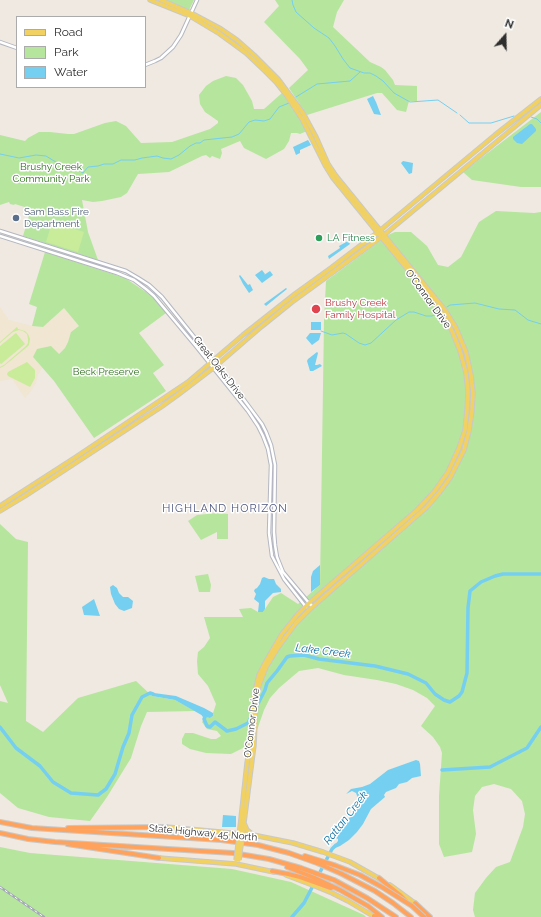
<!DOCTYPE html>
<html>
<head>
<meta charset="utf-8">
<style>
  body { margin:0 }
  #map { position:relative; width:541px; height:917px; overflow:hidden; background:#efe9e1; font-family:Raleway,sans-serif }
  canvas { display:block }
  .legend { position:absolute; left:16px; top:16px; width:130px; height:72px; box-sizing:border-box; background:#fff; border:1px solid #ababab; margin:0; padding:5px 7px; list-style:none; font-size:12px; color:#2e2e2e }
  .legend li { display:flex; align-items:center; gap:8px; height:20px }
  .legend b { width:20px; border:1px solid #ababab }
  .north { position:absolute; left:485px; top:16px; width:40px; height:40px; -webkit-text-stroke:3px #fff; paint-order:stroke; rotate:20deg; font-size:11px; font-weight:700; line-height:16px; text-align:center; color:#2e2e2e }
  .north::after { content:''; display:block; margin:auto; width:14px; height:18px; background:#2e2e2e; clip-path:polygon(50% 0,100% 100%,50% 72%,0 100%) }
</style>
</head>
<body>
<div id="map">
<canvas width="541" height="917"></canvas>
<ul class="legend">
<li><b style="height:5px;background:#f2d163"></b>Road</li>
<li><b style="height:11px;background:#b6e59e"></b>Park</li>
<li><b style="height:11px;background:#75cff0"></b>Water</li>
</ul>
<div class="north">N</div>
</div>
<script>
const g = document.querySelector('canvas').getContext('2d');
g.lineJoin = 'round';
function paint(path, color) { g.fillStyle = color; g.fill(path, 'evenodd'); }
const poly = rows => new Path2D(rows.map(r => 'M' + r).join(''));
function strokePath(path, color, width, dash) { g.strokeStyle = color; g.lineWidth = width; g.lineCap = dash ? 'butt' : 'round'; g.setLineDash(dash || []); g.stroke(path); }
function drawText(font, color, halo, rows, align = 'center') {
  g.font = font + ' Raleway,sans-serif'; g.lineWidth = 3; g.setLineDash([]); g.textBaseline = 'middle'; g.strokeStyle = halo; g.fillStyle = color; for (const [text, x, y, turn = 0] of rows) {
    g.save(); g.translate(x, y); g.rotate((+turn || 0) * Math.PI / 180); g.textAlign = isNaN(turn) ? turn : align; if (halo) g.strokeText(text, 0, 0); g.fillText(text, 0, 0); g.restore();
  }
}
paint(poly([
  [0,307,9,320,32,326,43,327,64,308,79,326,71,332,68,342,65,348,58,354,33,357,42,368,38,375,36,383,31,391,25,398,12,379,0,381]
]), '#f0e6d1');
paint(poly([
  [164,0,194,0,189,10],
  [275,0,344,0,337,12,333,27,370,62,381,67,385,70,393,80,395,85,417,86,417,101,409,101,406,112,397,110,382,93,377,93,307,115,289,88,308,70,300,59,264,22,279,6],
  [226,76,236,78,243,85,252,101,254,109,264,109,282,93,296,113,307,131,300,134,297,133,291,133,289,141,284,149,266,159,244,148,240,141,221,149,222,153,220,159,212,156,210,158,206,155,202,156,169,172,138,174,127,193,121,197,102,201,93,202,82,200,88,232,98,260,23,236,31,209,15,204,14,205,10,204,9,202,0,205,0,135,25,141,28,138,39,132,50,132,68,134,74,134,105,123,116,121,126,126,141,143,172,142,210,129,218,123,218,121,205,112,200,104,199,95,206,86,213,81],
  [541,112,541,187,521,187,472,180,463,172],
  [496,211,534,213,541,212,541,917,475,917,473,910,475,893,486,878,496,867,510,862,523,827,525,814,522,801,511,789,494,784,482,787,475,796,473,810,476,834,472,852,444,857,439,844,439,796,442,753,440,747,433,737,421,726,435,706,427,698,413,690,396,684,377,680,344,675,318,668,299,671,279,688,270,698,264,710,256,733,251,742,245,747,231,754,206,753,190,749,182,744,182,739,185,733,193,733,211,739,216,739,221,736,217,731,207,729,202,722,205,717,210,718,213,716,213,713,216,704,208,686,198,674,197,661,198,652,204,647,210,638,204,617,243,617,239,609,251,608,258,612,263,612,273,597,281,593,298,604,320,585,324,321,326,281,388,235,395,232,411,232,427,246,438,265,448,267,461,257,479,222],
  [45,252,125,278,146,292,153,298,166,313,139,333,164,365,153,373,166,391,94,438,54,381,33,357,37,349,51,346,59,354,65,348,68,342,71,332,79,326,64,308,43,327,32,326,37,307,29,304],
  [217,513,228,514,228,539,217,539,217,532,201,540,188,521,197,515],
  [0,524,16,539,28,542,26,721,43,732,78,698,136,681,152,696,175,700,195,711,147,712,141,726,131,758,107,797,90,821,49,817,18,808,0,793,0,701,8,703,0,685],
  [208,574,211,585,210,592,199,592,195,576],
  [0,847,30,853,232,869,291,882,364,915,366,917,0,917]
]), '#b6e59e');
paint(poly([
  [52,222,84,232,78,252,46,242],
  [17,327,18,329,25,331,28,334,30,339,29,345,27,347,4,366,0,368,0,367,4,365,26,346,28,343,28,339,27,334,23,331,19,330,13,332,0,343,0,342],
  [16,333,25,344,1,364,0,363,0,346],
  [27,362,35,370,35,378,30,387,8,376,7,374,8,372]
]), '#c9ec9a');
paint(poly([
  [373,96,376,102,381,115,374,114,367,99],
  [530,124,532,124,536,129,536,131,522,144,517,143,513,139,513,137],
  [308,140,311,145,300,150,300,153,296,155,293,147],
  [403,161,413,163,412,173,409,174,401,163],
  [348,241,350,244,329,259,328,256,340,248,339,246],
  [262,270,265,274,264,275,270,271,273,275,262,283,255,275],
  [240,275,248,285,250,284,253,290,249,293,243,284,239,276],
  [286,288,287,289,266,306,264,304],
  [311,322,321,322,321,330,311,330],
  [310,333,321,333,319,340,312,345,306,338],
  [317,352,318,353,315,365,317,365,320,364,322,366,313,371,310,371,307,361,308,359],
  [320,565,320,585,311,592,311,577,313,571],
  [264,577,269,579,274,579,276,584,281,589,281,592,273,593,265,601,265,609,263,612,258,612,259,603,254,599,256,594,254,591,255,589,257,588,260,584,262,578],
  [113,585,117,588,119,593,123,597,128,597,133,601,132,608,124,611,119,609,115,604,111,594,110,587],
  [94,599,100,616,84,615,82,607],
  [150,693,154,693,176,696,204,708,213,713,213,716,210,718,205,717,175,700,152,696],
  [416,760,419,761,420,764,421,776,412,778,407,782,399,784,396,788,386,792,384,795,385,797,371,809,363,824,357,832,349,840,340,846,333,849,332,848,338,841,338,839,336,838,341,829,359,805,358,798,356,793,352,791,346,794,351,789,362,787,370,784,388,770],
  [223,815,236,816,236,827,222,827]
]), '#75cff0');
strokePath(poly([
  [292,0,293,5,296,12,314,28,329,38,335,46,343,59,350,68,364,73,370,73,376,76,383,81,394,93,410,102,438,100,457,113],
  [296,97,317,84,350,81,360,72],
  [460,115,469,123,491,123,514,116],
  [531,117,537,119,541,123],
  [0,154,19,158,36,155,46,156,59,164,72,167],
  [76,169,83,173,88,167,98,166,104,164,113,164,121,160,135,160,142,158,157,156,163,158,171,159,179,155,190,146,196,143,200,143,204,140,232,137,239,134,249,122,255,120,264,121,270,119,279,107,289,103],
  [447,307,450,305,475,303,499,309,515,310,528,320,541,324],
  [321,331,332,335,343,333,346,334,359,343,365,345,371,343,396,320,409,312,414,312,426,316,432,316,438,313]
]), '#75cff0', 1);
strokePath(poly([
  [203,714,205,717,204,719,207,726,210,727,215,722,227,731,236,729,248,723,265,690,267,683,277,671,287,657,290,656,304,655,319,659,375,666,408,674,426,683,435,694,444,700,450,702,459,696,462,692,467,673,468,608,470,591,481,582,495,576,503,574,541,574],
  [0,727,16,748,40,766,53,782,71,793,98,795,106,789,115,774,123,747,129,733,132,715,142,697,150,693,153,694],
  [442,770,490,767,527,748,541,727],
  [292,917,304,903,332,849,336,845]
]), '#75cff0', 3.5);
const minor = poly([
  [0,42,17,48],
  [145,65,155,61,161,58,173,47,181,35,197,0],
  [0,231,126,271,138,278,149,285,162,297,236,389,262,424,266,432,271,445,275,465,274,532,275,545,277,557,283,572,309,603,312,606],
  [0,236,117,273,134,280,146,289,154,296,195,345,248,411,258,426,263,436,268,449,271,465,269,533,272,556,284,579,306,607]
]);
const major = poly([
  [150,0,190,16,220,34,246,53,265,71,276,82,287,96,302,119,325,165,333,178,430,297,442,313,452,331,460,351,466,373,468,392,467,410,465,430,459,448,448,472,434,492,417,510,309,603,298,614,282,634,264,665,259,675,254,696,253,730,247,763,239,837],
  [161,0,191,13,221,29,237,40,254,55,278,79,303,113,316,137,328,164,336,176,445,310,456,328,466,352,471,375,473,393,472,411,469,431,464,450,450,478,439,493,427,507,309,610,296,623,277,649,266,667,259,685,256,700,254,745,242,838],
  [0,506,76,457,188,382,243,335,295,294,331,268,377,233,495,135,541,99],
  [0,511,25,496,161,407,179,394,217,365,261,327,292,302,384,235,541,105],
  [244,823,247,830,252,834],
  [166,827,253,835,293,843,323,852,350,862,380,879],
  [159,858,236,864,274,872],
  [286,875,315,886,332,893,348,901,375,917],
  [390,885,416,904]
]);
const highway = poly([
  [0,822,32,828,221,840,258,845,289,853,317,863,342,874,375,891,393,903,411,917],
  [68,828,166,827],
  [0,833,28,839,55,842,233,853,269,859,301,868,334,880,367,898,396,917],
  [67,844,159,858],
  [305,856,334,865],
  [287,867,315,878,340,890,368,906,382,917],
  [272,871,288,874,300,877,331,888],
  [379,878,400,895,406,901],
  [415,903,430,917],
  [374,916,376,917]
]);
strokePath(minor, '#b4b7c1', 4.5);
strokePath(major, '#c9c9c9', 5.5);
strokePath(highway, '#c9c9c9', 6);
strokePath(minor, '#fff', 2.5);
strokePath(major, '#f2d163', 3.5);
strokePath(highway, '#ffa35c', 4);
const rail = poly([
  [0,887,44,917]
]);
strokePath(rail, '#a3a6b8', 2.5);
strokePath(rail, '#fff', 1, [3]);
const majorBridge = poly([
  [236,860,239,837],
  [239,860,242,838]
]);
const highwayBridge = poly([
  [334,865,360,875,382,887,412,906,424,917]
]);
strokePath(majorBridge, '#c9c9c9', 5.5, []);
strokePath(highwayBridge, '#c9c9c9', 6, []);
strokePath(majorBridge, '#f2d163', 3.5);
strokePath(highwayBridge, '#ffa35c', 4);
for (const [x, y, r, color] of [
  [16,218,4,"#5c6f8a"],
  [319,238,4,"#2e9e5b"],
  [316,309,5,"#e0444e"]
]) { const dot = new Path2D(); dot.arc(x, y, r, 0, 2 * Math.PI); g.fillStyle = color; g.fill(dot); strokePath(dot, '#fff', 1.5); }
drawText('10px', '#2c6e1b', '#fff', [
  ["Brushy Creek",51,167],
  ["Community Park",51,179],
  ["Beck Preserve",106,372]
]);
drawText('10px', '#4e5e75', '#fff', [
  ["Sam Bass Fire",24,212],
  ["Department",24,224]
], 'left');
drawText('10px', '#27864d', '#fff', [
  ["LA Fitness",327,238]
], 'left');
drawText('10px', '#2e2e2e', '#fff', [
  ["O'Connor Drive",428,299,54],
  ["Great Oaks Drive",219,368,52],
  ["O'Connor Drive",252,723,-83],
  ["State Highway 45 North",203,833,5]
]);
drawText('10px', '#be3a42', '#fff', [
  ["Brushy Creek",325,303],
  ["Family Hospital",325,315]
], 'left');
g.letterSpacing = '1px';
drawText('11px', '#4d5680', '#fff', [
  ["HIGHLAND HORIZON",225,509]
]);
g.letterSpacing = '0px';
drawText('italic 11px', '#0d6fa3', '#fff', [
  ["Lake Creek",323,651,7],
  ["Rattan Creek",346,818,-52]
]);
</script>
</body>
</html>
